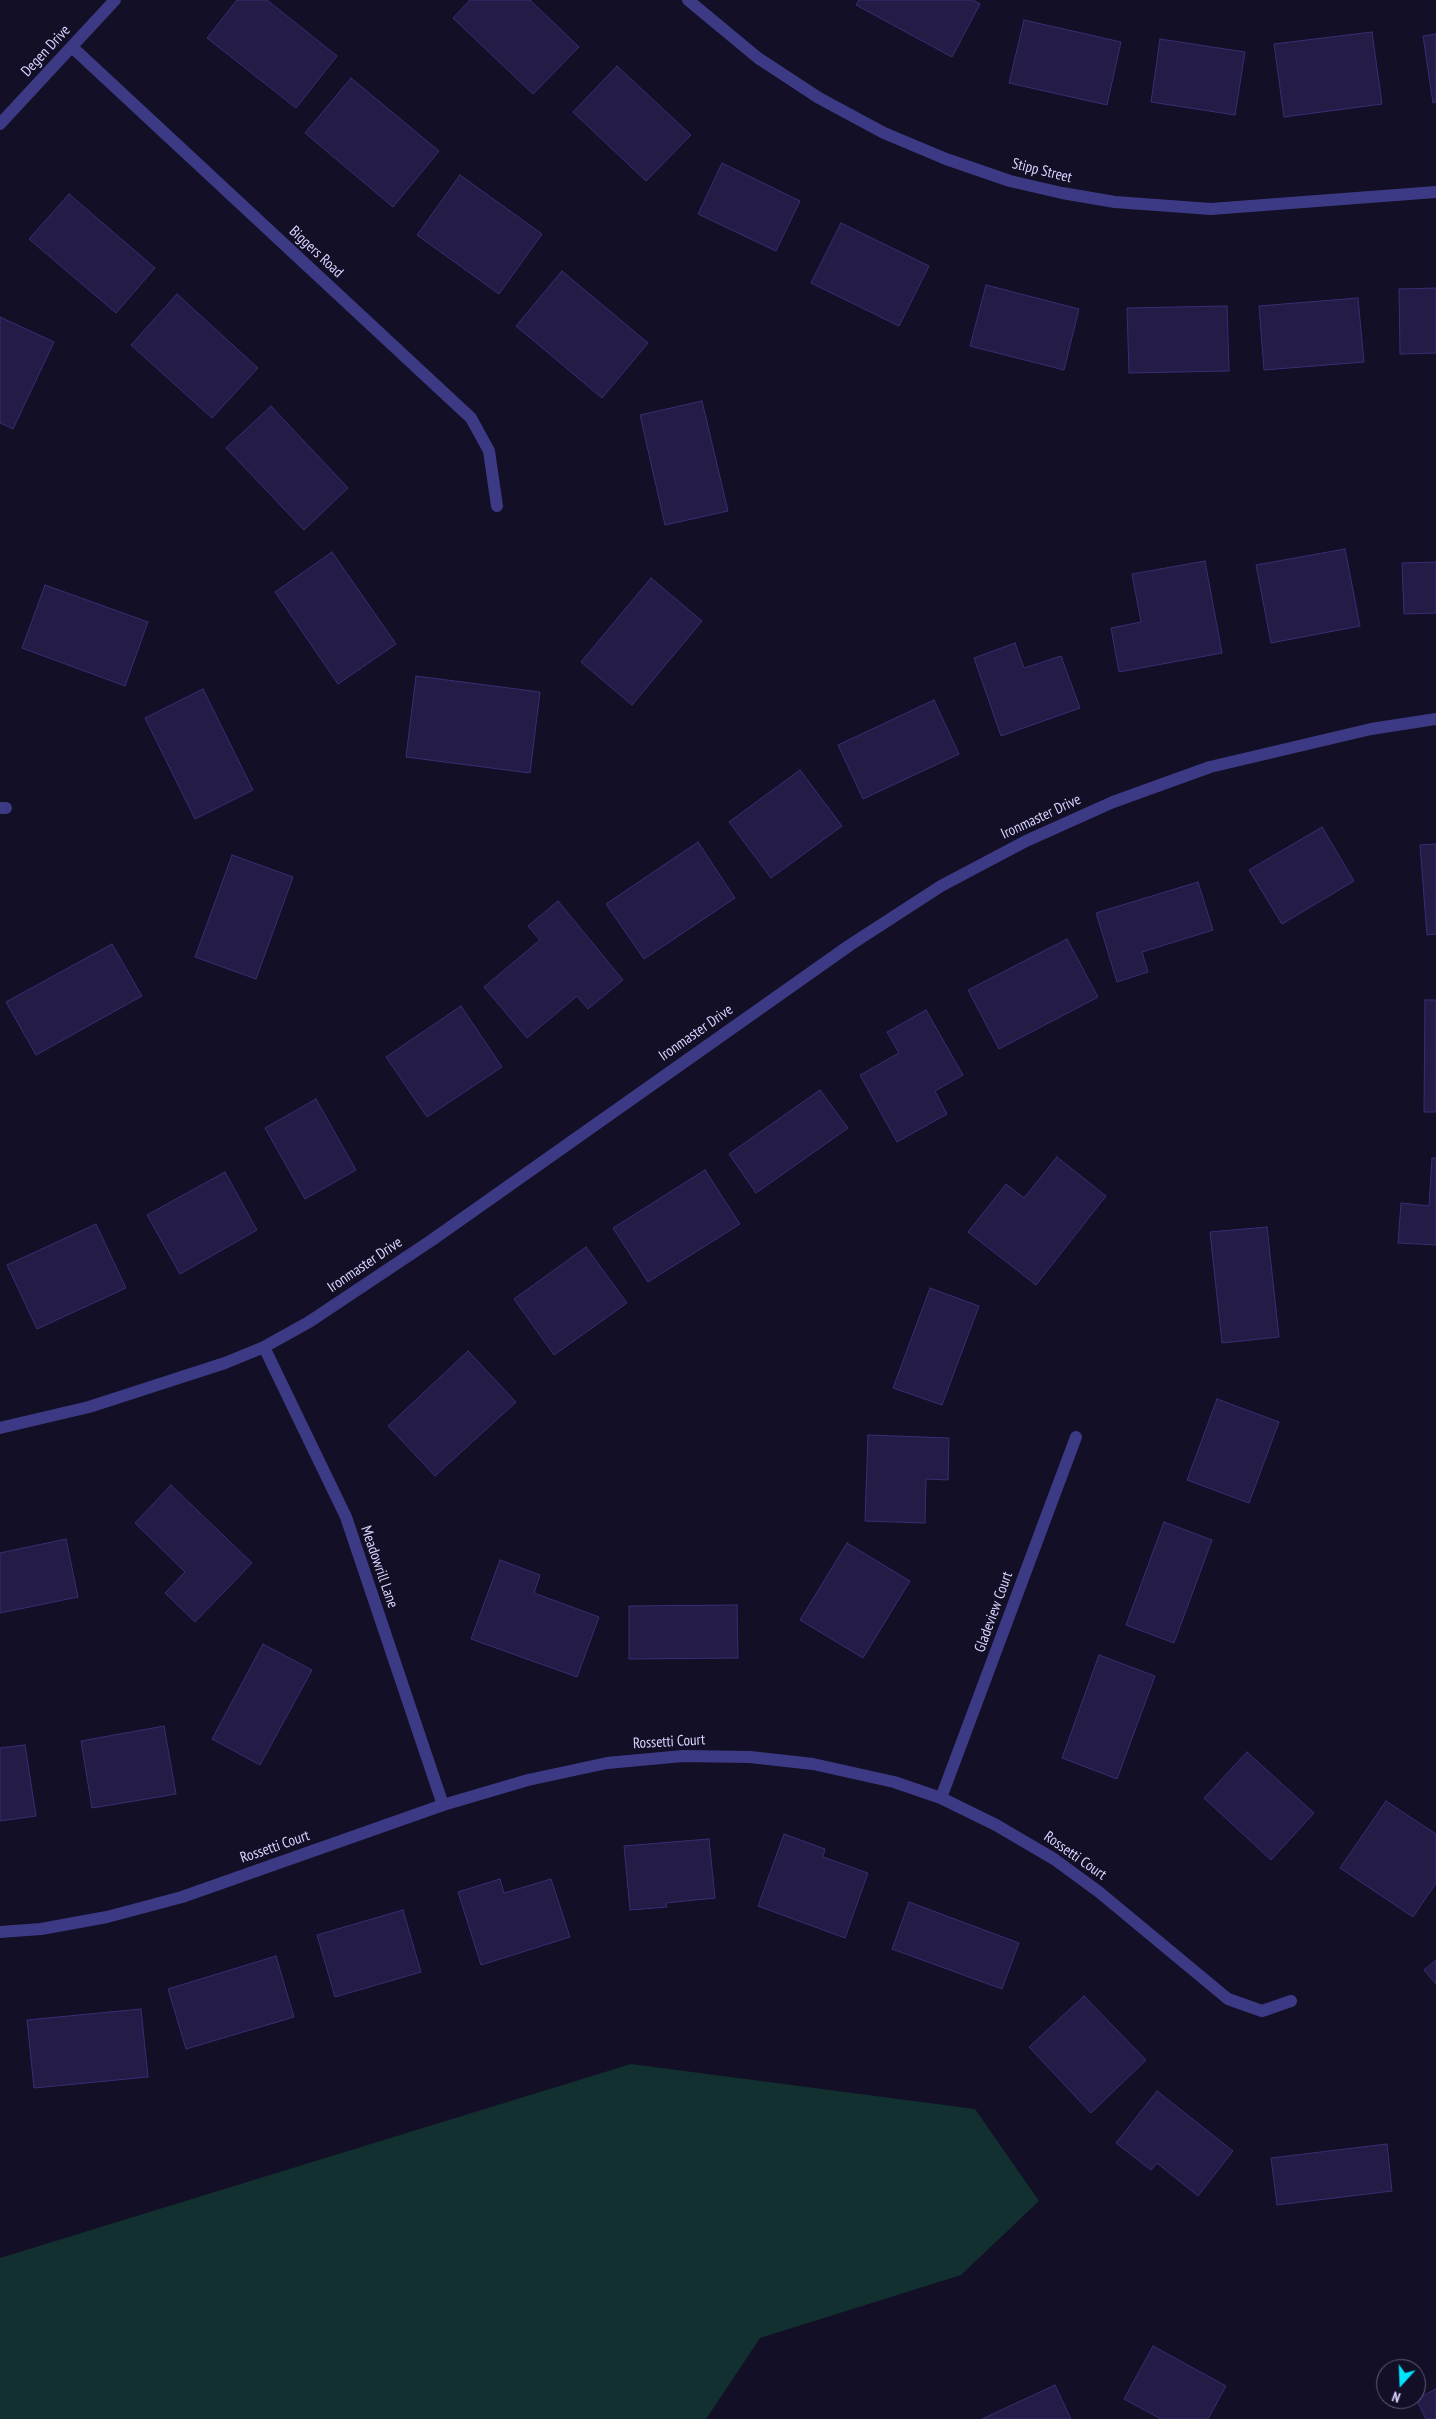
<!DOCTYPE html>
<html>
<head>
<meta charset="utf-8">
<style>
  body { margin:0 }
  #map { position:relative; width:1436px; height:2419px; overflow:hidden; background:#130f26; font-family:"PT Sans Narrow",sans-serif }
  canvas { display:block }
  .north { position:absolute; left:1376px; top:2359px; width:50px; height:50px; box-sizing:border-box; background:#130f26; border:1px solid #625e7d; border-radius:50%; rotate:200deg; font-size:14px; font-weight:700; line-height:20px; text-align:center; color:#d9d4ff }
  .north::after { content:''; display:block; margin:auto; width:18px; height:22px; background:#00e5ff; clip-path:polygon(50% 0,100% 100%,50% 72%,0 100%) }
</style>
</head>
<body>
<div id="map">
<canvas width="1436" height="2419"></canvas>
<div class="north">N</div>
</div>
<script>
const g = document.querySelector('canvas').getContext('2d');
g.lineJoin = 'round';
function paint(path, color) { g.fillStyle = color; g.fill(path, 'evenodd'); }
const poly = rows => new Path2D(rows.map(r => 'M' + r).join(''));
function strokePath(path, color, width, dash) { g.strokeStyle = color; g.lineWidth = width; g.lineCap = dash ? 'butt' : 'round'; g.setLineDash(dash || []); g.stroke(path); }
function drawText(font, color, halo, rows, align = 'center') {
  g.font = font + ' "PT Sans Narrow",sans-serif'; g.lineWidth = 4; g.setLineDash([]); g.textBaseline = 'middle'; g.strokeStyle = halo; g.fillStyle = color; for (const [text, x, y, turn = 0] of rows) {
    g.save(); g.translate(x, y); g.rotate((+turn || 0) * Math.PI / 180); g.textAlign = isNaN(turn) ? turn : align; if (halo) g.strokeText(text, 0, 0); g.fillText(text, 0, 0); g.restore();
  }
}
paint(poly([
  [631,2064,975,2109,1039,2201,961,2275,760,2338,706,2419,0,2419,0,2258]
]), '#12302f');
const building = poly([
  [237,0,267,0,337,56,296,108,207,38,237,0],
  [470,0,530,0,579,47,533,94,453,18,470,0],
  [859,0,973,0,980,4,952,57,856,5,859,0],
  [1024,20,1121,42,1107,105,1009,83,1024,20],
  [1372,32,1382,104,1284,117,1274,44,1372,32],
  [1436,34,1436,102,1433,103,1423,36,1436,34],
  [1160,39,1245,52,1235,115,1151,102,1160,39],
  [617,66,691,135,646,181,573,112,617,66],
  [351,78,439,151,393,207,305,133,351,78],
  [722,163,800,201,776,251,698,214,722,163],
  [460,175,542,234,499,294,417,235,460,175],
  [69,194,155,268,116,313,29,239,69,194],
  [841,223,929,266,899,326,811,283,841,223],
  [562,271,648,343,602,398,516,326,562,271],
  [986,285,1079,309,1064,370,970,346,986,285],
  [1436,288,1436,353,1400,354,1399,289,1436,288],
  [177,294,258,368,212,418,131,345,177,294],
  [1358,298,1364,362,1264,370,1259,306,1358,298],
  [1227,306,1229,371,1129,373,1127,308,1227,306],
  [0,317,54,342,13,429,0,423,0,317],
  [702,401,728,511,665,525,640,415,702,401],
  [271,406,348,488,304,530,226,448,271,406],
  [1345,549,1360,626,1271,643,1256,565,1345,549],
  [332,552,396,644,338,684,275,592,332,552],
  [1205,561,1222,653,1119,672,1111,628,1141,622,1132,574,1205,561],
  [1436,562,1436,613,1404,614,1402,563,1436,562],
  [651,578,702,621,632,705,581,662,651,578],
  [45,585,148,622,125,686,22,648,45,585],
  [1015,643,1024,668,1061,656,1080,708,1001,736,974,658,1015,643],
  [416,676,540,692,530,773,406,757,416,676],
  [203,689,253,790,195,819,145,718,203,689],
  [934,700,959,754,863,799,838,745,934,700],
  [800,770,842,826,771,878,729,822,800,770],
  [1322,827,1354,881,1282,924,1249,870,1322,827],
  [698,842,735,898,644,959,606,904,698,842],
  [1436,844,1436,934,1427,935,1420,845,1436,844],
  [232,855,293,877,256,979,195,957,232,855],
  [1198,882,1213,930,1142,952,1148,972,1117,982,1096,913,1198,882],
  [558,901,623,980,588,1009,577,996,527,1038,484,987,540,940,528,926,558,901],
  [1067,939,1098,997,999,1049,968,990,1067,939],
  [112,944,142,996,36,1055,6,1002,112,944],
  [1425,1000,1436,1000,1436,1112,1424,1112,1425,1000],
  [461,1006,502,1067,427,1117,386,1057,461,1006],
  [926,1010,963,1075,935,1091,947,1114,897,1142,860,1075,899,1053,887,1032,926,1010],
  [820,1090,848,1128,756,1193,729,1154,820,1090],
  [316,1099,356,1170,305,1199,265,1128,316,1099],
  [1057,1157,1106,1196,1036,1285,968,1232,1006,1184,1024,1198,1057,1157],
  [1432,1158,1436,1158,1436,1245,1398,1243,1401,1203,1429,1206,1432,1158],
  [705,1170,740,1224,648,1282,613,1228,705,1170],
  [225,1172,257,1230,180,1274,147,1215,225,1172],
  [96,1224,126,1288,37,1329,7,1265,96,1224],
  [1267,1227,1279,1337,1222,1343,1210,1232,1267,1227],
  [586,1247,627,1303,554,1355,514,1299,586,1247],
  [930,1288,979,1306,942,1405,893,1388,930,1288],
  [468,1351,516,1402,435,1476,388,1426,468,1351],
  [1217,1399,1279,1422,1249,1503,1187,1480,1217,1399],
  [868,1435,949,1438,948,1480,926,1479,925,1523,865,1521,868,1435],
  [171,1485,252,1563,195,1622,165,1593,185,1572,135,1523,171,1485],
  [1164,1522,1212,1540,1174,1643,1126,1625,1164,1522],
  [66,1539,78,1597,0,1613,0,1553,66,1539],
  [847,1543,910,1581,863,1658,800,1620,847,1543],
  [500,1560,540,1575,534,1593,599,1617,577,1677,471,1639,500,1560],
  [737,1605,738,1658,629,1659,629,1606,737,1605],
  [263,1644,312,1670,260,1765,212,1739,263,1644],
  [1099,1655,1155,1676,1117,1779,1062,1758,1099,1655],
  [164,1726,176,1794,92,1808,81,1741,164,1726],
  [25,1745,36,1816,0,1821,0,1748,25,1745],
  [1247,1752,1314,1813,1271,1860,1204,1798,1247,1752],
  [1386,1801,1436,1834,1436,1883,1413,1917,1340,1868,1386,1801],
  [784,1834,825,1849,823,1857,868,1873,845,1938,758,1906,784,1834],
  [709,1839,715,1898,666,1903,667,1907,630,1910,624,1846,709,1839],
  [500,1879,504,1893,551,1879,570,1937,481,1965,458,1892,500,1879],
  [909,1902,1019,1943,1002,1989,892,1949,909,1902],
  [403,1910,421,1972,335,1997,317,1935,403,1910],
  [276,1956,294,2017,186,2049,168,1989,276,1956],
  [1436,1960,1436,1984,1424,1970,1436,1960],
  [1084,1996,1146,2060,1091,2113,1029,2047,1084,1996],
  [141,2009,148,2077,34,2088,27,2020,141,2009],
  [1157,2091,1233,2151,1198,2196,1157,2163,1151,2170,1116,2143,1157,2091],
  [1387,2144,1392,2191,1277,2205,1271,2158,1387,2144],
  [1153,2346,1226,2386,1208,2419,1161,2419,1124,2399,1153,2346],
  [1055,2385,1071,2419,982,2419,1055,2385],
  [1436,2389,1436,2419,1426,2419,1416,2399,1436,2389]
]);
paint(building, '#241b47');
strokePath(building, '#3b2d73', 1);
strokePath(poly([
  [688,0,758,58,819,98,884,133,946,159,1010,181,1062,193,1115,202,1211,209,1436,192],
  [72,47,471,418,489,451,497,506],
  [0,124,115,0],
  [0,808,6,808],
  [264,1347,346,1517,443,1805],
  [0,1428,89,1407,225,1363,264,1347,309,1322,432,1240,850,945,941,886,1026,841,1113,802,1210,767,1371,729,1436,719],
  [941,1798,1076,1437],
  [0,1932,41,1929,107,1917,182,1897,443,1805,528,1780,607,1763,683,1756,750,1757,813,1764,894,1782,941,1798,996,1825,1054,1859,1099,1892,1228,1999,1262,2011,1291,2001]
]), '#3d3a85', 12);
drawText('15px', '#d9d4ff', '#130f26', [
  ["Degen Drive",46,51,-47],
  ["Stipp Street",1042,171,14],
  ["Biggers Road",316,252,43],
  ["Ironmaster Drive",1041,817,-25],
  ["Ironmaster Drive",696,1033,-35],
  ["Ironmaster Drive",365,1265,-34],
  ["Meadowrill Lane",379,1567,71],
  ["Gladeview Court",994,1612,-70],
  ["Rossetti Court",669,1742,-3],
  ["Rossetti Court",275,1847,-19],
  ["Rossetti Court",1075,1856,35]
]);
</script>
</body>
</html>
